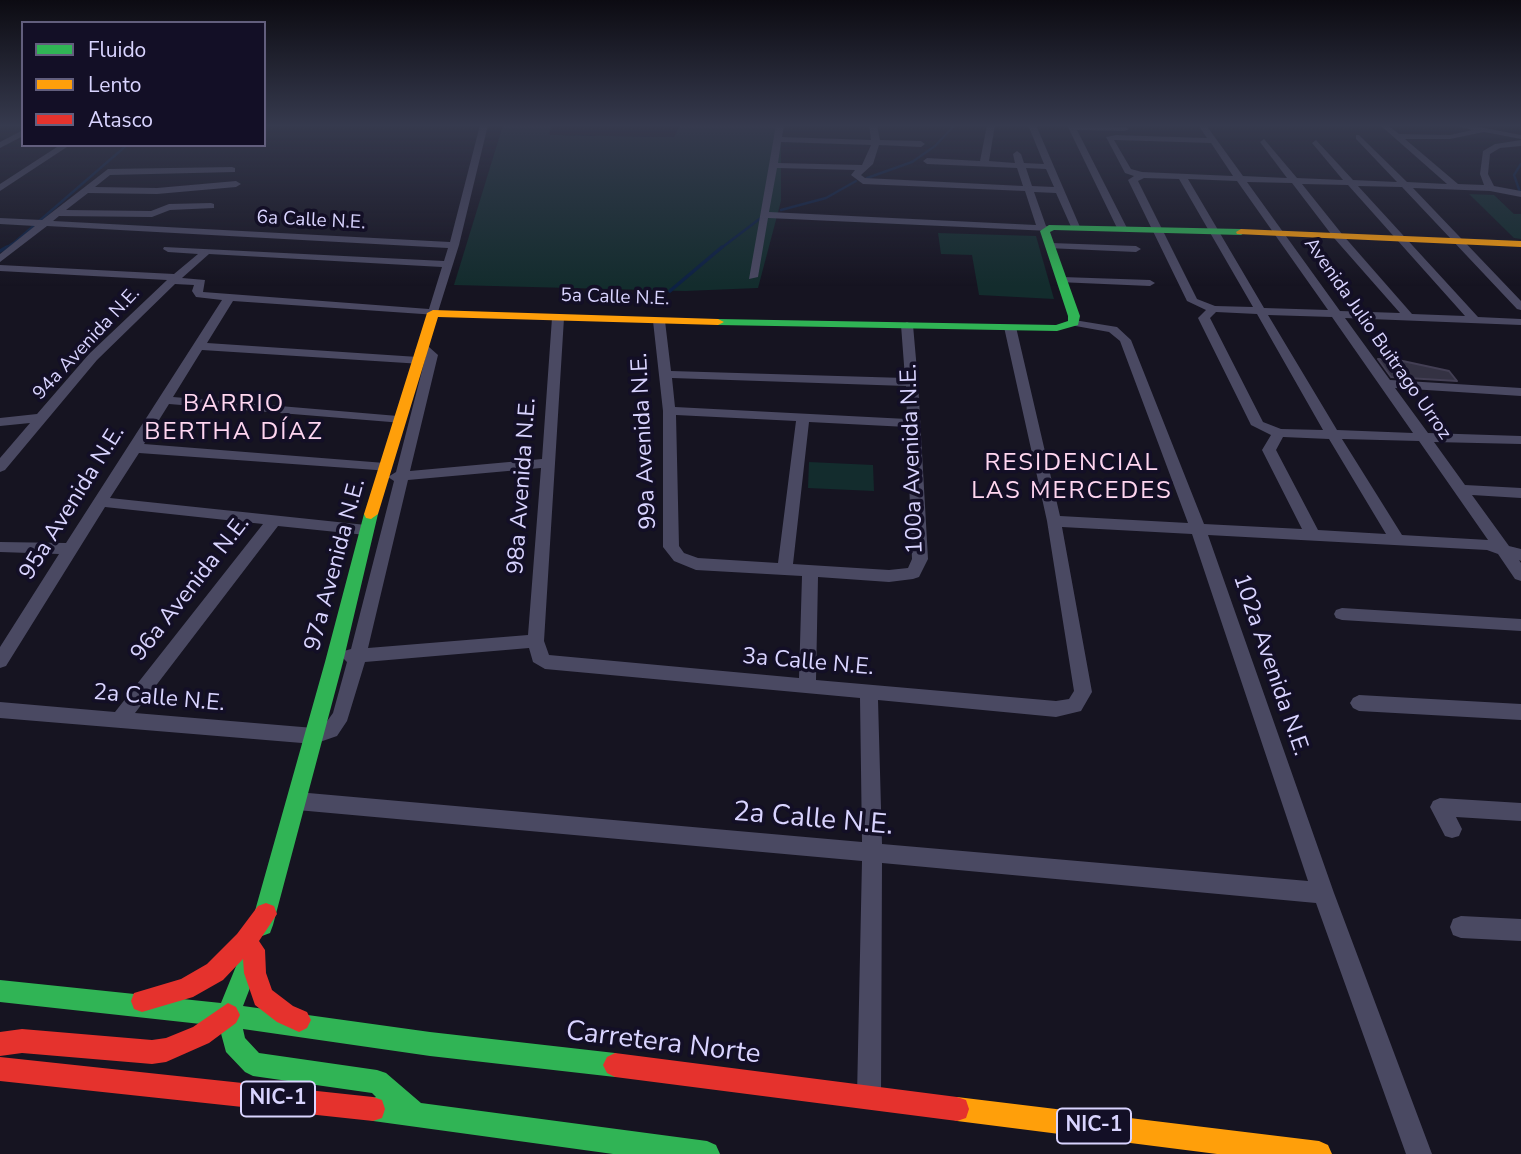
<!DOCTYPE html>
<html>
<head>
<meta charset="utf-8">
<style>
  body { margin:0 }
  #map { position:relative; width:1521px; height:1154px; overflow:hidden; background:#161421; font-family:"Nunito Sans",sans-serif }
  canvas { display:block }
  .legend { position:absolute; left:21px; top:21px; width:245px; height:126px; box-sizing:border-box; background:#130f26; border:2px solid #625e7d; margin:0; padding:9px 12px; list-style:none; font-size:21px; color:#d9d4ff }
  .legend li { display:flex; align-items:center; gap:14px; height:35px }
  .legend b { width:35px; border:2px solid #625e7d }
</style>
</head>
<body>
<div id="map">
<canvas width="1521" height="1154"></canvas>
<ul class="legend">
<li><b style="height:9px;background:#30b455"></b>Fluido</li>
<li><b style="height:9px;background:#ff9f0a"></b>Lento</li>
<li><b style="height:9px;background:#e5322d"></b>Atasco</li>
</ul>
</div>
<script>
const g = document.querySelector('canvas').getContext('2d');
g.lineJoin = 'round';
function paint(path, color) { g.fillStyle = color; g.fill(path, 'evenodd'); }
const poly = rows => new Path2D(rows.map(r => 'M' + r).join(''));
function strokePath(path, color, width, dash) { g.strokeStyle = color; g.lineWidth = width; g.lineCap = dash ? 'butt' : 'round'; g.setLineDash(dash || []); g.stroke(path); }
function drawText(font, color, halo, rows, align = 'center') {
  g.font = font + ' "Nunito Sans",sans-serif'; g.lineWidth = 7; g.setLineDash([]); g.textBaseline = 'middle'; g.strokeStyle = halo; g.fillStyle = color; for (const [text, x, y, turn = 0] of rows) {
    g.save(); g.translate(x, y); g.rotate((+turn || 0) * Math.PI / 180); g.textAlign = isNaN(turn) ? turn : align; if (halo) g.strokeText(text, 0, 0); g.fillText(text, 0, 0); g.restore();
  }
}
paint(poly([
  [503,125,552,125,549,135,674,137,680,125,781,125,781,201,758,288,685,291,454,285],
  [1469,194,1494,195,1514,214,1521,214,1521,239,1514,238],
  [938,233,1036,236,1054,299,979,295,972,255,941,254],
  [809,462,873,465,874,491,808,488]
]), '#132c2d');
strokePath(poly([
  [1521,164,1514,175,1521,195],
  [867,178,912,162,935,146,955,125],
  [781,210,826,198,856,181],
  [4,249,15,242,127,145],
  [720,249,762,217]
]), '#0d2144', 2.5);
strokePath(poly([
  [0,251,7,247],
  [670,291,722,247]
]), '#0d2144', 3.5);
const building = poly([
  [1378,359,1398,360,1449,371,1457,381,1391,377,1378,359]
]);
paint(building, '#343243');
strokePath(building, '#433f54', 2);
paint(poly([
  [480,125,488,125,459,245,437,315,233,301,207,343,418,357,424,361,422,364,202,350,173,397,398,416,403,417,403,423,169,404,144,444,385,463,390,465,392,468,390,471,139,453,110,498,366,525,373,530,366,535,278,526,135,713,314,728,325,724,333,713,347,662,341,656,344,651,351,649,394,481,388,477,396,472,426,355,415,350,421,346,429,347,438,355,410,471,542,459,552,318,558,315,564,318,544,641,549,655,799,678,802,576,696,570,674,561,663,547,663,411,653,321,659,318,665,321,671,371,905,378,901,325,907,322,913,325,918,382,928,559,919,577,913,579,889,582,818,577,816,680,1056,701,1069,699,1074,691,1047,521,1004,327,1006,325,1016,327,1060,516,1188,523,1120,341,1109,332,1070,325,1068,323,1074,320,1117,327,1131,340,1204,524,1302,529,1262,450,1271,435,1251,425,1198,318,1206,310,1187,301,1128,180,1134,176,1125,173,1106,137,1116,135,1207,138,1198,125,1206,125,1243,176,1287,178,1260,142,1264,139,1297,178,1343,180,1312,143,1316,140,1353,180,1397,182,1356,139,1356,135,1359,135,1407,182,1447,184,1380,125,1388,125,1399,134,1450,135,1472,130,1454,125,1469,125,1521,135,1521,139,1484,132,1450,139,1405,139,1458,184,1484,185,1480,174,1483,151,1495,144,1521,140,1521,146,1500,148,1490,154,1488,174,1494,186,1521,191,1521,197,1490,191,1413,188,1521,301,1521,310,1517,309,1402,187,1358,186,1478,317,1521,319,1521,325,1345,318,1390,380,1521,388,1521,396,1395,388,1428,433,1521,436,1521,444,1434,442,1465,485,1521,488,1521,498,1472,495,1509,546,1521,549,1521,561,1519,560,1521,563,1521,581,1515,579,1498,554,1487,550,1208,535,1334,893,1432,1154,1406,1154,1316,903,882,863,881,1096,878,1105,869,1108,860,1105,857,1096,862,861,297,810,290,807,287,801,290,795,297,792,862,842,860,698,545,669,533,662,529,648,365,662,347,721,337,736,314,744,0,718,0,702,115,712,263,524,105,507,6,666,0,668,0,647,59,554,0,552,0,542,66,543,222,300,196,297,192,291,194,285,175,284,97,360,5,470,0,472,0,458,30,423,0,426,0,418,37,414,89,354,167,280,0,271,0,265,174,274,198,254,168,252,163,249,164,247,444,261,448,248,47,226,0,262,0,254,35,226,0,224,0,218,42,220,108,169,232,167,235,168,235,172,110,175,95,187,157,188,236,181,241,184,236,187,157,194,88,193,66,210,151,211,169,204,211,203,214,204,214,208,170,210,152,217,59,216,53,221,450,242,480,125],
  [1114,140,1211,143,1233,176,1142,172,1131,169,1114,140],
  [1144,178,1179,179,1253,307,1215,306,1197,299,1138,181,1144,178],
  [1188,179,1237,181,1328,310,1264,308,1188,179],
  [1247,182,1292,183,1334,238,1400,313,1340,311,1247,182],
  [1302,184,1348,185,1465,316,1412,314,1342,234,1302,184],
  [209,254,442,267,429,309,203,292,205,280,182,278,209,254],
  [1216,312,1257,314,1323,430,1281,429,1263,422,1210,318,1216,312],
  [1268,315,1332,317,1413,433,1337,430,1268,315],
  [672,378,906,386,907,419,675,407,672,378],
  [676,415,796,421,778,563,698,558,684,553,679,546,676,415],
  [809,422,907,427,912,559,908,568,889,570,793,564,809,422],
  [1283,437,1329,439,1386,534,1318,530,1276,450,1283,437],
  [1342,439,1419,441,1488,540,1402,535,1342,439],
  [541,468,528,635,368,648,408,480,541,468],
  [1062,527,1192,534,1308,881,882,844,878,700,1056,717,1081,711,1092,692,1062,527],
  [776,125,784,125,782,137,871,140,869,125,877,125,880,140,921,141,925,144,921,147,879,145,873,164,861,175,865,178,1023,186,1017,168,927,164,923,161,927,158,980,161,987,125,995,125,989,161,1015,163,1013,154,1017,151,1021,154,1024,163,1044,164,1028,125,1036,125,1080,227,1072,229,1056,193,1034,192,1046,226,1050,227,1050,231,768,218,758,277,749,279,776,125],
  [781,142,871,145,862,165,778,163,781,142],
  [777,168,855,170,851,175,863,184,1025,191,1036,225,769,212,777,168],
  [1026,168,1046,169,1054,187,1032,186,1026,168],
  [1067,125,1125,127,1129,129,1125,131,1077,130,1127,228,1125,230,1117,228,1067,125],
  [23,130,23,136,0,148,0,142,23,130],
  [60,145,70,145,0,191,0,184,60,145],
  [1051,243,1136,246,1141,249,1136,252,1047,248,1047,244,1051,243],
  [1062,277,1150,280,1155,283,1150,286,1058,282,1057,280,1062,277],
  [1342,608,1521,619,1521,631,1342,620,1336,618,1334,614,1336,610,1342,608],
  [1359,695,1521,704,1521,720,1359,711,1353,708,1350,703,1353,698,1359,695],
  [1440,798,1521,803,1521,821,1456,817,1462,829,1459,836,1452,838,1445,836,1430,807,1433,801,1440,798],
  [1461,916,1521,919,1521,941,1461,938,1453,935,1450,927,1453,919,1461,916]
]), '#4a4962');
paint(poly([
  [1049,225,1241,229,1246,232,1241,235,1054,230,1050,232,1080,316,1078,325,1057,331,718,325,712,322,718,319,1056,325,1068,321,1068,316,1040,231,1049,225],
  [371,509,378,514,343,662,273,925,270,933,262,936,254,933,251,925,325,662,364,514,371,509],
  [249,951,257,954,260,962,243,1006,430,1032,615,1053,623,1057,627,1065,623,1073,615,1077,430,1056,243,1029,245,1038,259,1053,377,1070,386,1073,421,1103,707,1141,716,1145,720,1154,613,1154,373,1121,364,1118,361,1109,364,1100,376,1097,372,1093,253,1076,245,1072,226,1052,219,1026,0,1002,0,980,221,1003,241,954,249,951]
]), '#30b455');
paint(poly([
  [1241,229,1521,241,1521,247,1237,234,1236,232,1241,229],
  [433,310,718,319,724,322,718,325,438,317,378,514,371,519,366,518,364,514,427,313,433,310],
  [957,1097,1319,1141,1328,1145,1332,1154,1217,1154,957,1121,948,1118,945,1109,948,1100,957,1097]
]), '#ff9f0a');
paint(poly([
  [266,903,274,906,277,914,259,941,265,950,266,973,272,990,293,1006,307,1012,311,1020,307,1028,299,1032,277,1022,255,1005,244,973,243,959,223,980,193,997,142,1012,134,1009,131,1001,134,993,181,979,207,964,237,934,258,906,266,903],
  [228,1003,236,1007,240,1015,236,1023,209,1043,166,1062,152,1064,22,1053,0,1056,0,1032,22,1029,152,1040,166,1038,193,1027,228,1003],
  [615,1053,957,1097,966,1100,969,1109,966,1118,957,1121,615,1077,607,1073,603,1065,607,1057,615,1053],
  [0,1057,373,1097,382,1100,385,1109,382,1118,373,1121,0,1081,0,1057]
]), '#e5322d');
const sky = g.createLinearGradient(0, 0, 0, 286);
sky.addColorStop(0, '#0c0b12');
sky.addColorStop(0.44, '#363a4e');
sky.addColorStop(1, '#363a4e00');
g.fillStyle = sky;
g.fillRect(0, 0, 1521, 286);
drawText('19px', '#d9d4ff', '#130f26', [
  ["6a Calle N.E.",311,221,3],
  ["5a Calle N.E.",615,298,2],
  ["Avenida Julio Buitrago Urroz",1377,339,55],
  ["94a Avenida N.E.",87,344,-47]
]);
for (const [x, y, w] of [
  [278,1099,74],
  [1094,1126,74]
]) { const box = new Path2D(); box.roundRect(x - w / 2, y - 17.5, w, 35, 5); g.fillStyle = '#130f26'; g.fill(box); strokePath(box, '#d9d4ff', 2); }
drawText('bold 21px', '#d9d4ff', null, [
  ["NIC-1",278,1099],
  ["NIC-1",1094,1126]
]);
drawText('23px', '#d9d4ff', '#130f26', [
  ["99a Avenida N.E.",645,441,-93],
  ["100a Avenida N.E.",913,459,-92],
  ["98a Avenida N.E.",523,486,-86],
  ["95a Avenida N.E.",73,503,-58],
  ["97a Avenida N.E.",336,565,-75],
  ["96a Avenida N.E.",191,589,-52],
  ["3a Calle N.E.",808,663,5],
  ["102a Avenida N.E.",1270,665,71],
  ["2a Calle N.E.",159,699,5]
]);
g.letterSpacing = '2px';
drawText('24px', '#ffd6f0', '#130f26', [
  ["BARRIO",234,405],
  ["BERTHA DÍAZ",234,433],
  ["RESIDENCIAL",1072,464],
  ["LAS MERCEDES",1072,492]
]);
g.letterSpacing = '0px';
drawText('28px', '#d9d4ff', '#130f26', [
  ["2a Calle N.E.",813,820,5],
  ["Carretera Norte",663,1044,7]
]);
</script>
</body>
</html>
